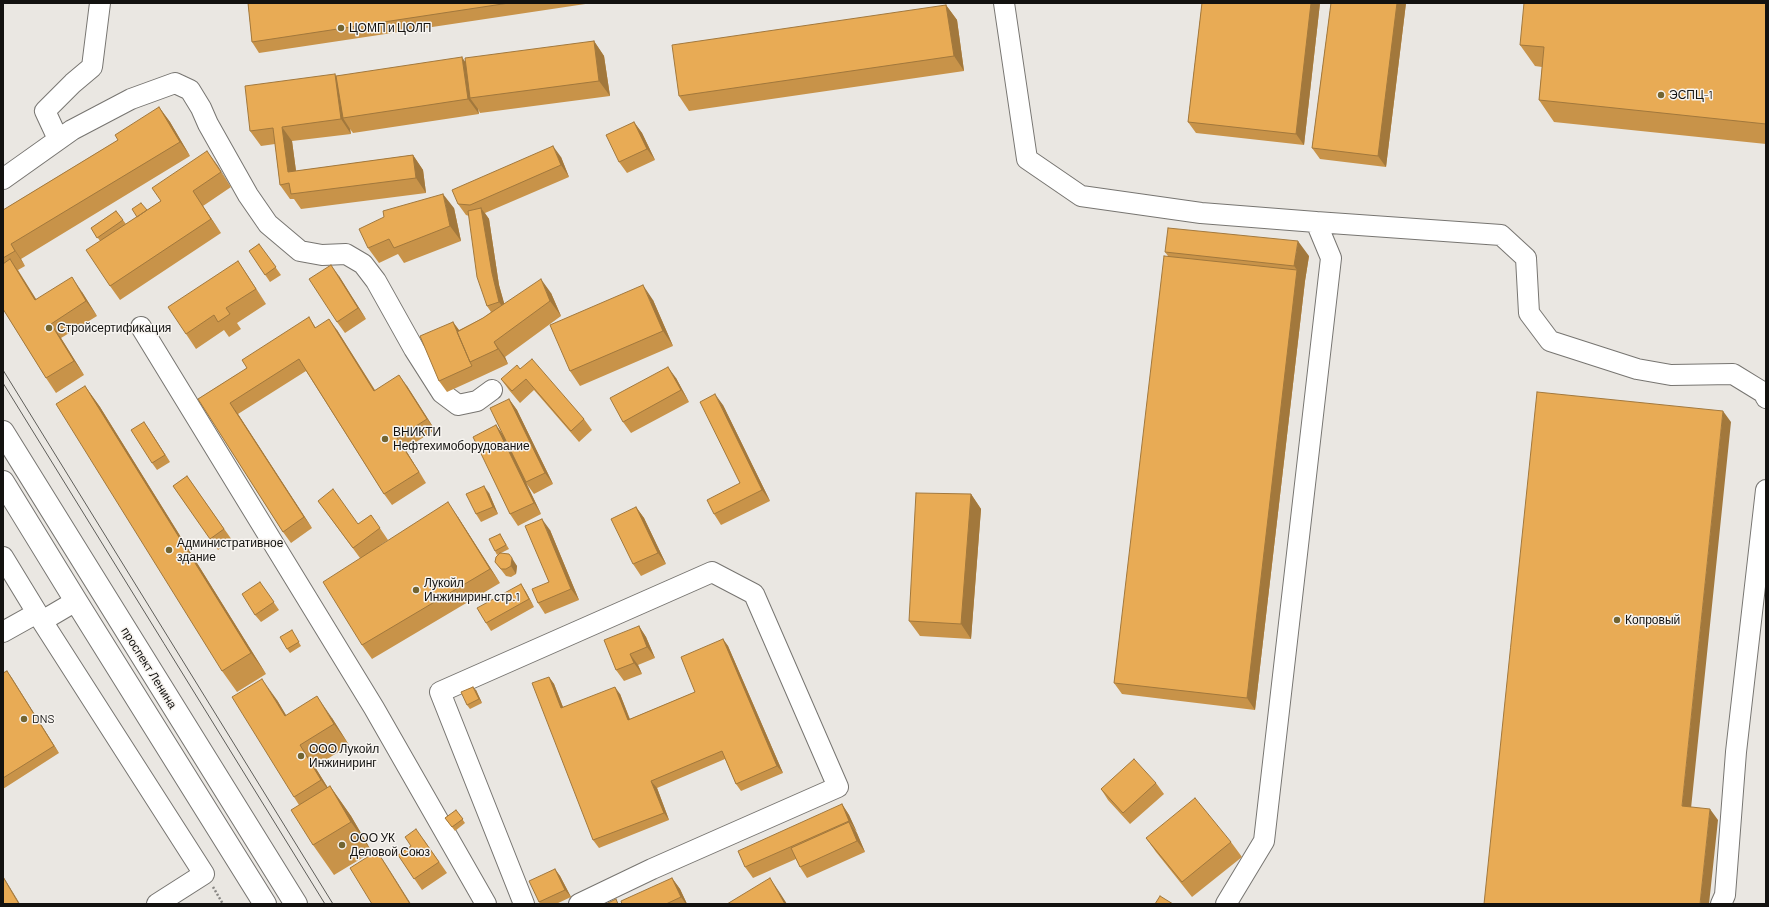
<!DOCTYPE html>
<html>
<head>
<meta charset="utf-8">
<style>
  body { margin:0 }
  #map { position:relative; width:1769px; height:907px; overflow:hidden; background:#eae7e2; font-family:Barlow,sans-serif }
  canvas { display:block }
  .frame { position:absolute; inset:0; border:4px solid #131210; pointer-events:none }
</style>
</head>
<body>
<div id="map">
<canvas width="1769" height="907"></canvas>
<div class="frame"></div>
</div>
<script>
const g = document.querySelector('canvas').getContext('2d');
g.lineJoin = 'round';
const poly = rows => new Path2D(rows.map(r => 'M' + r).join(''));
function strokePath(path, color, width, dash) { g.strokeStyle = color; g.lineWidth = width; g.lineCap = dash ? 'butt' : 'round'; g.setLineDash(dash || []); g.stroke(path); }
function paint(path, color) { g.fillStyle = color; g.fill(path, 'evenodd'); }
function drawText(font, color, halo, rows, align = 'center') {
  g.font = font + ' Barlow,sans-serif'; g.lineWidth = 3; g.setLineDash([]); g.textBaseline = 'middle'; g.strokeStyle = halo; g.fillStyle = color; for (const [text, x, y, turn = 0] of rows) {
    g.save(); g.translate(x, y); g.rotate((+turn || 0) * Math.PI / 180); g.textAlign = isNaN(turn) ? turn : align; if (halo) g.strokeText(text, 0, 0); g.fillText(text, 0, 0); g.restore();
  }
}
const minor = poly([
  [1004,3,1027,159,1081,196,1201,213,1316,222,1331,258,1264,841,1226,904],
  [58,139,45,111,73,83,92,67,100,3],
  [3,179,72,130,131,99,175,83,190,90,201,108,208,124,248,195,268,224,300,251,322,255,346,254,363,264,376,281,414,349,442,393,458,405,477,401,492,390],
  [1316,222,1501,235,1526,258,1529,313,1550,341,1637,369,1671,375,1733,374,1764,393,1766,398],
  [141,327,374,708,486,904],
  [3,557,42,621,76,601],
  [42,621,204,874,157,904],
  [3,632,37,613],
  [524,904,440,692,712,572,754,594,838,787,652,869,579,904],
  [1721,904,1725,895,1736,752,1766,490]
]);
const major = poly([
  [3,432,296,904],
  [3,482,76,601,265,904]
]);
strokePath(minor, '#777571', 22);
strokePath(major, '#777571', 24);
strokePath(poly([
  [213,887,223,904]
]), '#888683', 2.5, [2, 2]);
strokePath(minor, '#fff', 20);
strokePath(major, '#fff', 22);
strokePath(poly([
  [3,370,333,904],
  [3,383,325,904]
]), '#5e5d59', 1);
paint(poly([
  [248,3,592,3,259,53,252,42],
  [1202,3,1320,3,1304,145,1196,133,1188,122],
  [1331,3,1406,3,1386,167,1320,159,1312,148],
  [1766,3,1766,144,1554,122,1539,100,1542,67,1535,66,1520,45],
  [946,5,957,20,964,71,689,111,679,96],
  [594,41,604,56,610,96,480,113,478,109,479,114,353,133,350,129,351,134,292,141,296,171,413,155,423,170,426,193,301,209,294,199,290,199,280,185,275,144,261,146,250,131,336,76,465,62],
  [159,107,170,122,190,156,21,259,25,266,18,270,36,299,82,292,97,316,61,338,84,375,56,393,46,378,3,309,3,210,118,140],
  [634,122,642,133,655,160,627,173,619,162],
  [207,151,231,187,203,206,221,233,120,300,110,286,100,241,91,228,116,211,126,224,161,201],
  [561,157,569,177,485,213,489,219,499,285,504,304,551,293,561,316,505,357,508,364,480,377,479,376,480,377,447,392,439,381,453,322,459,330,483,318,491,312,487,306,469,216,466,215,458,204],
  [454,208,461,241,404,263,398,254,379,263,368,248],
  [259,244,281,275,270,282,249,251],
  [1165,252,1309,256,1305,281,1255,710,1122,694,1114,683,1168,256],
  [238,261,266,304,237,323,241,329,229,337,224,330,196,349,186,334],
  [339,276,366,319,345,333,337,322],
  [653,300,673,346,580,386,570,371],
  [309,317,316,328,337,330,375,390,407,386,435,430,405,449,426,483,392,505,384,494,306,371,238,414,312,528,291,543,283,532,198,399,247,368],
  [520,369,584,419,592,430,579,442,534,390,520,403,509,390,501,379],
  [676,378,689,402,631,433,623,422],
  [85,386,100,407,266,674,237,692,222,671],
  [509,399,517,410,553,484,534,494,526,483,541,514,518,526,510,514,496,425,503,435],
  [723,405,770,501,721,525,714,514,740,483],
  [144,422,170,462,157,470,152,463],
  [187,476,232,540,218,550,173,486],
  [489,493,498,514,481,522,476,514],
  [971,494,981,509,971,639,920,636,909,621],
  [318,501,358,524,371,515,388,540,379,546,458,517,500,583,372,659,362,645,360,558],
  [636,507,644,518,666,564,641,576,633,564],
  [550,530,579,600,545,614,538,603,549,582],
  [500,534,509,549,501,553,517,566,516,574,511,577,506,576,495,562,500,553,497,555,495,551],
  [260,582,279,610,261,622,255,615],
  [521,584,526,592,534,607,491,631,486,623],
  [639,626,646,637,655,658,638,665,642,674,624,681,616,670],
  [294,634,301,646,290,653,287,649],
  [723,639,728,646,783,773,741,791,736,784,725,759,657,788,669,820,599,848,593,840,549,677,554,684,563,707,620,694,630,719,695,692],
  [7,671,59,753,3,789,3,673],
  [476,690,482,703,470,709,467,705],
  [277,700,286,716,332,718,349,745,315,767,328,788,330,786,351,816,372,852,334,875,313,845,299,805,294,797],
  [1156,783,1164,794,1130,824,1108,800,1101,789],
  [842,804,849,815,865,852,807,878,800,867,796,859,753,878,745,867],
  [456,810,465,823,455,831,445,818],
  [1146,838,1231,842,1242,857,1192,897,1156,852],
  [424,840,447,873,422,890,398,855],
  [555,869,560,876,571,897,556,904,541,904,539,902],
  [672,878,680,889,687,904,622,904]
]), '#c89349');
paint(poly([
  [1311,3,1320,3,1304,145,1296,134],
  [1397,3,1406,3,1386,167,1378,156],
  [946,5,957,20,964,71,954,56],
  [594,41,604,56,610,96,599,81],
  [462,57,472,72,470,98,478,109,479,114,468,99],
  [335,74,345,89,343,118,350,129,351,134,341,119],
  [159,107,170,122,190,156,180,142],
  [634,122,642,133,655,160,647,149],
  [282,127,292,141,298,186,288,172],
  [553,146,561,157,569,177,561,165],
  [207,151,218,166,231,187],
  [413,155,423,170,426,193,416,178],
  [193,191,221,233,211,219],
  [443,194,454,208,461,241,450,226],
  [481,208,489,219,499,285,507,313,499,302,492,273],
  [1298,241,1309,256,1305,281,1255,710,1247,698,1297,270,1294,266],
  [11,244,21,259,25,266,15,251],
  [10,259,20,274,46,315,35,300],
  [238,261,248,276,266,304,256,289],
  [331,265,339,276,366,319,358,308],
  [72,277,82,292,97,316,86,301],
  [541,279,551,293,561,316,550,301],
  [643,285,653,300,673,346,663,331],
  [329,319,337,330,382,402,374,391],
  [453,322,461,333,470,362],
  [51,324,61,338,84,375,74,361],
  [494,342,505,357,508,364,498,349],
  [668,367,676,378,689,402,681,390],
  [399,375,407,386,435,430,427,419],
  [85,386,100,407,266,674,251,653],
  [715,394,723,405,770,501,762,490],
  [509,399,517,410,553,484,545,473],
  [230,403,238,414,312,528,304,517],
  [1723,411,1731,422,1690,818,1682,806],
  [144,422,149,429,170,462,165,455],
  [496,425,504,436,541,514,534,503],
  [397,438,405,449,426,483,419,472],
  [484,486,489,493,498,514,493,507],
  [971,494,981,509,971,639,961,624],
  [448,502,458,517,500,583,490,569],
  [636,507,644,518,666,564,658,553],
  [542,519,550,530,579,600,571,589],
  [512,558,517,566,516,574,511,566],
  [521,584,526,592,534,607,529,599],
  [639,626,646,637,655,658,647,647],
  [723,639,728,646,783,773,777,766],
  [630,654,638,665,642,674,634,663],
  [7,671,12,678,59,753,54,746],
  [549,677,554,684,566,715,561,708],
  [262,679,277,700,300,738,285,716],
  [473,687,476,690,482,703,479,699],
  [615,687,620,694,633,728,628,720],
  [317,696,332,718,349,745,334,724],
  [300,745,315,767,336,801,321,780],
  [651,781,657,788,669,820,664,813],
  [330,786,351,816,372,852,351,822],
  [842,804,849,815,857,832,849,821],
  [1710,809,1718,820,1709,904,1700,904],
  [849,822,857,833,865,852,857,841],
  [377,851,387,866,411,904,410,904],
  [555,869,560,876,571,897,565,890],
  [3,876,20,904,19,904,3,877],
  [672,878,680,889,687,904,686,904,681,897],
  [770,878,780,893,787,904,785,904]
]), '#a2783c');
const building = poly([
  [248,3,509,3,252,42,248,3],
  [1202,3,1311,3,1296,134,1188,122,1202,3],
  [1331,3,1397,3,1378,156,1312,148,1331,3],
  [1524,3,1766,3,1766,124,1539,100,1544,47,1520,45,1524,3],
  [946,5,954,56,679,96,672,45,946,5],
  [594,41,599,81,470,98,465,58,594,41],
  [462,57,468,99,343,118,336,76,462,57],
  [335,74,341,119,282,127,288,172,413,155,416,178,291,194,289,183,280,185,273,128,250,131,245,86,335,74],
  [159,107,180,142,11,244,15,251,3,258,3,210,118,140,115,135,159,107],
  [634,122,647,149,619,162,606,135,634,122],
  [553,146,561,165,470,205,458,204,452,190,553,146],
  [207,151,221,172,193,191,211,219,110,286,86,250,161,201,152,188,207,151],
  [443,194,450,226,394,248,389,239,368,248,359,229,384,217,383,211,443,194],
  [141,203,147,210,137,217,132,209,141,203],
  [481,208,492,273,499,302,487,306,477,277,468,211,481,208],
  [116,211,123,220,97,238,91,228,116,211],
  [1168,228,1298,241,1294,266,1165,252,1168,228],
  [259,244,276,267,265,275,249,251,259,244],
  [1164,256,1297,270,1247,698,1114,683,1164,256],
  [10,259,35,300,72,277,86,301,51,324,74,361,46,378,3,309,3,264,10,259],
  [238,261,256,289,226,308,230,314,218,322,214,315,186,334,168,307,238,261],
  [331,265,358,308,337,322,309,279,331,265],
  [541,279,550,301,494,342,498,349,470,362,457,332,483,318,541,279],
  [643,285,663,331,570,371,550,325,643,285],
  [309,317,315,328,329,319,374,391,399,375,427,419,397,438,419,472,384,494,299,359,230,403,304,517,283,532,198,399,247,368,242,360,309,317],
  [453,322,470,362,472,366,439,381,420,336,453,322],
  [532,359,584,419,571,431,526,379,512,391,501,379,517,365,520,369,532,359],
  [668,367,681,390,623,422,610,398,668,367],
  [85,386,251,653,222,671,56,404,85,386],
  [1537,392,1723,411,1682,806,1710,809,1700,904,1484,904,1537,392],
  [715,394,762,490,714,514,707,500,740,483,700,402,715,394],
  [509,399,545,473,526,482,490,408,509,399],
  [144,422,165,455,152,463,131,430,144,422],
  [496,425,534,503,510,514,473,437,496,425],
  [187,476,224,529,210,539,173,486,187,476],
  [484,486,493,507,476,514,466,494,484,486],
  [333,489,358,524,371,515,380,528,353,548,318,501,333,489],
  [916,493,971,494,961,624,909,621,916,493],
  [448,502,490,569,362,645,323,582,448,502],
  [636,507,658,553,633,564,611,519,636,507],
  [542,519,571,589,538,603,532,589,549,582,525,526,542,519],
  [500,534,506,545,495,551,489,539,500,534],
  [500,553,509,554,512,558,511,566,506,569,501,569,495,562,496,557,500,553],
  [260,582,274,602,255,615,242,594,260,582],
  [521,584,529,599,486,623,477,608,521,584],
  [639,626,647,647,630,654,634,663,616,670,604,640,639,626],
  [292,630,299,642,287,649,280,637,292,630],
  [723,639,777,766,736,784,722,751,651,781,664,813,593,840,532,683,549,677,561,708,615,687,628,720,695,692,681,657,723,639],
  [7,671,54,746,3,778,3,673,7,671],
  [262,679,285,716,317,696,334,724,300,745,321,780,294,797,232,697,262,679],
  [473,687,479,699,467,705,461,692,473,687],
  [1134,759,1156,783,1123,813,1101,789,1134,759],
  [330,786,351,822,313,845,291,810,330,786],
  [1195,798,1231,842,1182,882,1146,838,1195,798],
  [842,804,849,821,745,867,738,851,842,804],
  [456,810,463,819,452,827,445,818,456,810],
  [849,822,857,841,800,867,791,848,849,822],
  [416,829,439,862,414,879,398,855,411,846,405,837,416,829],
  [377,851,410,904,372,904,350,868,377,851],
  [555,869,565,890,539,902,529,881,555,869],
  [3,877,19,904,3,904,3,877],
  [672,878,681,897,666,904,622,904,621,901,672,878],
  [770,878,785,904,727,904,770,878],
  [1160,896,1173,904,1155,904,1160,896],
  [616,899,618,904,606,904,616,899]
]);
paint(building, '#e8ab55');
strokePath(building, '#a2783c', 1);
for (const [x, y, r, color] of [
  [341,28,4,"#726431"],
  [1661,95,4,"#726431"],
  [49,328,4,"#726431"],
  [385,439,4,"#726431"],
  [169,550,4,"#726431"],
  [416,590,4,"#726431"],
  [1617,620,4,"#726431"],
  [24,719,4,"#726431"],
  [301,756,4,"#726431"],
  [342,845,4,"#726431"]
]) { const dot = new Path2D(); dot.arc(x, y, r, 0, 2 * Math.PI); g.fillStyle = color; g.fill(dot); strokePath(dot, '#f7f4f0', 1.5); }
drawText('12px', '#131210', '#f7f4f0', [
  ["ЦОМП и ЦОЛП",349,28],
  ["ЭСПЦ-1",1669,95],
  ["Стройсертификация",57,328],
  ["ВНИКТИ",393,432],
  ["Нефтехимоборудование",393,446],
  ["Административное",177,543],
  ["здание",177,557],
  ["Лукойл",424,583],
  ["Инжиниринг стр.1",424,597],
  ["Копровый",1625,620],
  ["DNS",32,719],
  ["ООО Лукойл",309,749],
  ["Инжиниринг",309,763],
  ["ООО УК",350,838],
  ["Деловой Союз",350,852]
], 'left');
drawText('12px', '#131210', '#f7f4f0', [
  ["проспект Ленина",149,668,58]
]);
</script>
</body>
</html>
